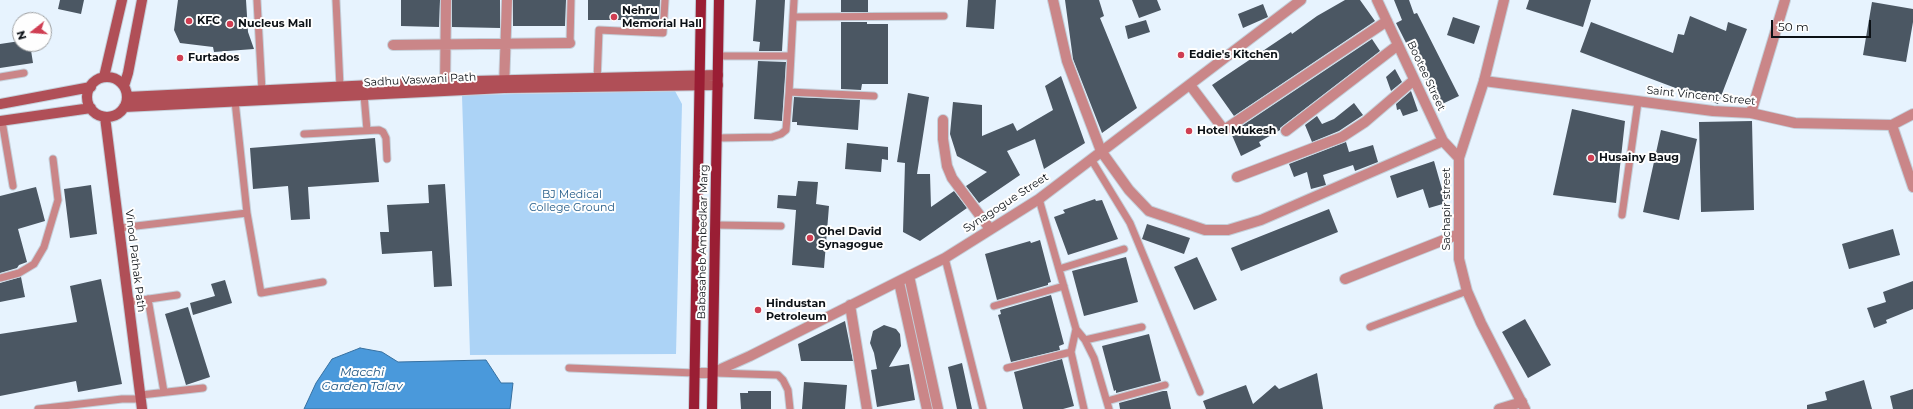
<!DOCTYPE html>
<html>
<head>
<meta charset="utf-8">
<style>
  body { margin:0 }
  #map { position:relative; width:1913px; height:409px; overflow:hidden; background:#e7f3fe; font-family:Montserrat,sans-serif }
  canvas { display:block }
  .north { position:absolute; left:12px; top:12px; width:40px; height:40px; box-sizing:border-box; background:#fefefe; border:1px solid #9d9fa1; border-radius:50%; rotate:253deg; font-size:11px; font-weight:700; line-height:16px; text-align:center; color:#0c1116 }
  .north::after { content:''; display:block; margin:auto; width:14px; height:18px; background:#cf3e52; clip-path:polygon(50% 0,100% 100%,50% 72%,0 100%) }
  .scale { position:absolute; left:1771px; top:20px; width:100px; height:18px; box-sizing:border-box; border:2px solid #0c1116; border-top:0; padding-left:5px; font-size:12px; line-height:14px; white-space:nowrap; color:#0c1116; -webkit-text-stroke:3px #fefefe; paint-order:stroke }
</style>
</head>
<body>
<div id="map">
<canvas width="1913" height="409"></canvas>
<div class="north">N</div>
<div class="scale">50 m</div>
</div>
<script>
const g = document.querySelector('canvas').getContext('2d');
g.lineJoin = 'round';
function paint(path, color) { g.fillStyle = color; g.fill(path, 'evenodd'); }
const poly = rows => new Path2D(rows.map(r => 'M' + r).join(''));
function strokePath(path, color, width, dash) { g.strokeStyle = color; g.lineWidth = width; g.lineCap = dash ? 'butt' : 'round'; g.setLineDash(dash || []); g.stroke(path); }
function drawText(font, color, halo, rows, align = 'center') {
  g.font = font + ' Montserrat,sans-serif'; g.lineWidth = 4; g.setLineDash([]); g.textBaseline = 'middle'; g.strokeStyle = halo; g.fillStyle = color; for (const [text, x, y, turn = 0] of rows) {
    g.save(); g.translate(x, y); g.rotate((+turn || 0) * Math.PI / 180); g.textAlign = isNaN(turn) ? turn : align; if (halo) g.strokeText(text, 0, 0); g.fillText(text, 0, 0); g.restore();
  }
}
paint(poly([
  [675,91,682,104,676,354,470,355,462,95]
]), '#acd3f6');
const water = poly([
  [360,348,382,352,398,362,486,360,501,383,513,383,510,409,304,409,316,383,332,359,360,348]
]);
paint(water, '#4a99db');
strokePath(water, '#3770a0', 1);
paint(poly([
  [60,0,84,0,81,14,58,9],
  [178,0,246,0,248,32,254,49,214,52,213,47,180,43,174,30],
  [401,0,440,0,439,27,401,26],
  [452,0,500,0,500,28,452,27],
  [513,0,566,0,565,26,513,26],
  [588,0,660,0,659,20,588,20],
  [756,0,785,0,782,51,759,51,760,42,753,41],
  [841,0,868,0,868,12,841,12],
  [968,0,996,0,994,29,966,27],
  [1065,0,1099,0,1104,16,1100,18,1137,108,1102,133,1073,59],
  [1132,0,1157,0,1161,10,1139,18],
  [1345,0,1360,0,1375,21,1234,116,1212,85,1291,32,1292,34,1317,16],
  [1394,0,1409,0,1414,14,1417,13,1459,96,1438,106,1396,23,1402,20],
  [1529,0,1591,0,1583,27,1526,9],
  [1872,2,1913,9,1913,22,1906,62,1863,55],
  [1263,4,1268,17,1243,28,1238,14],
  [1690,16,1726,31,1728,22,1747,29,1718,104,1580,52,1591,22,1673,53,1678,34,1684,35],
  [1453,17,1480,26,1474,44,1447,35],
  [1146,20,1150,32,1128,39,1125,26],
  [841,22,867,22,867,24,888,24,888,84,862,84,861,90,841,89],
  [1372,39,1380,51,1280,128,1280,130,1259,142,1261,146,1241,156,1231,133],
  [20,41,20,44,30,44,33,63,0,68,0,44],
  [758,61,786,62,782,121,754,119],
  [1395,69,1402,82,1391,91,1386,77],
  [1061,76,1085,143,1044,169,1035,139,1007,151,1020,175,979,203,966,186,987,172,957,156,950,134,953,102,982,105,982,136,1013,123,1017,131,1053,110,1045,86],
  [1411,91,1418,111,1403,116,1400,109,1397,110,1396,104],
  [908,93,929,97,917,174,930,174,931,207,954,191,967,208,920,241,903,232,905,163,897,162],
  [794,97,860,100,858,130,797,125,797,122,792,122],
  [1354,103,1363,115,1339,131,1312,142,1305,125,1317,116,1322,124,1334,119],
  [1572,109,1625,121,1616,203,1553,195],
  [1752,121,1754,210,1701,212,1699,122],
  [1661,130,1697,139,1679,220,1643,212],
  [375,138,379,182,308,187,310,219,291,220,288,186,253,189,250,148],
  [1346,142,1349,152,1373,145,1378,162,1355,171,1353,165,1323,175,1326,185,1311,189,1307,172,1294,177,1289,164],
  [847,143,888,147,888,160,882,159,881,172,845,169],
  [1434,161,1446,203,1429,208,1423,189,1397,198,1390,176],
  [798,181,818,182,816,204,829,206,824,268,792,265,796,210,777,208,778,195,796,196],
  [445,184,452,286,434,287,432,251,382,254,380,232,389,232,387,205,429,203,428,185],
  [91,185,97,234,70,238,64,189],
  [36,187,45,221,18,229,27,262,19,265,17,268,0,273,0,196],
  [1095,199,1096,201,1102,200,1118,239,1068,255,1054,217,1065,213,1063,210],
  [1329,209,1338,232,1241,271,1231,248],
  [1147,224,1190,238,1184,254,1142,239],
  [1893,229,1900,255,1849,269,1842,244],
  [1040,240,1051,282,1048,283,1048,285,997,300,985,254,1030,241,1031,243],
  [1126,257,1138,302,1084,316,1072,271],
  [1197,257,1217,300,1194,310,1174,267],
  [21,277,25,297,0,302,0,283],
  [101,279,122,384,78,392,76,381,0,396,0,334,77,322,70,286],
  [225,280,232,303,193,315,190,303,215,296,211,284],
  [1913,281,1913,309,1886,320,1887,323,1874,328,1867,308,1886,302,1883,292],
  [1051,295,1064,344,1059,346,1060,350,1011,362,998,315,1001,314,1000,310],
  [188,307,210,377,186,385,165,314],
  [1525,319,1551,365,1528,378,1502,332],
  [845,321,853,361,801,361,798,344],
  [884,325,896,329,900,334,901,346,889,367,909,364,915,400,877,407,871,370,877,369,874,353,870,343,873,331],
  [1149,334,1161,381,1116,393,1116,390,1114,391,1102,346],
  [1062,359,1074,406,1063,409,1023,409,1014,372],
  [962,363,972,409,957,409,948,367],
  [1317,373,1323,409,1206,409,1203,401,1246,385,1253,404,1275,385,1279,389],
  [1864,380,1872,409,1807,409,1807,405,1827,400,1825,392],
  [804,382,847,385,845,409,802,409],
  [1913,389,1913,409,1893,409,1890,396],
  [748,391,771,391,771,409,741,409,740,393,748,393],
  [1163,391,1167,391,1171,409,1120,409,1119,403]
]), '#4b5763');
const service = poly([
  [257,0,262,91],
  [336,0,340,87],
  [793,17,794,0],
  [570,43,571,0],
  [718,56,791,56],
  [0,77,24,73],
  [597,82,599,30,663,33,665,0],
  [364,95,367,130],
  [874,96,789,92,793,17,944,16],
  [235,101,247,213,261,293,323,282],
  [2,121,13,186],
  [304,134,379,130,383,132,386,138,387,159],
  [717,138,772,137,781,134,786,130,789,92],
  [1091,159,1130,223,1200,392],
  [1039,199,1076,329,1085,340,1094,358,1109,409],
  [1622,215,1638,102],
  [715,225,781,226],
  [119,228,247,213],
  [945,258,983,409],
  [1059,269,1124,249],
  [0,278,19,273,34,264,44,247,58,200,53,159],
  [148,299,164,392],
  [128,302,177,295],
  [994,306,1064,286],
  [1370,327,1467,291],
  [1076,329,1071,352,1084,409],
  [1085,340,1142,327],
  [569,368,695,373],
  [1007,368,1071,352],
  [715,373,778,375,783,380,788,390,790,409],
  [141,395,203,388],
  [1107,401,1165,385],
  [38,409,122,399,141,399]
]);
const minor = poly([
  [1053,0,1067,61,1101,151,1129,190,1149,211,1205,230,1228,230,1261,220,1443,141],
  [1377,0,1443,141,1459,158],
  [393,45,570,43],
  [1484,81,1713,111,1751,113,1795,123,1892,125,1913,114],
  [1190,85,1224,130,1387,21],
  [504,88,507,0],
  [445,90,446,0],
  [1751,113,1785,0],
  [943,120,943,139,947,166,952,178,990,229],
  [1892,125,1913,187],
  [1286,131,1398,45],
  [1237,177,1342,137,1365,122,1414,80],
  [909,276,938,409],
  [1345,279,1459,234],
  [899,282,927,409],
  [850,305,867,409],
  [695,373,712,373,750,356,945,258,1039,199,1301,0],
  [1499,409,1522,402]
]);
const tertiary = poly([
  [1504,0,1484,81,1459,158,1459,259,1467,291,1481,323,1525,409]
]);
const secondary = poly([
  [104,77,122,0],
  '87 97a20 20 0 1 1 40 0a20 20 0 1 1-40 0Z',
  [124,86,128,73,142,0],
  [127,97,434,82,718,75],
  [0,104,91,87],
  [124,107,504,88,718,85],
  [105,117,142,409],
  [0,121,91,108]
]);
const primary = poly([
  [694,409,701,0],
  [712,409,719,0]
]);
strokePath(service, '#c4cfd9', 9);
strokePath(minor, '#c4cfd9', 12);
strokePath(tertiary, '#c4cfd9', 12);
strokePath(secondary, '#c4cfd9', 12);
strokePath(primary, '#c4cfd9', 12);
strokePath(service, '#ca8688', 7);
strokePath(minor, '#ca8688', 10);
strokePath(tertiary, '#ca8688', 10);
strokePath(secondary, '#b04f57', 10);
strokePath(primary, '#9a1e34', 10);
for (const [x, y, r, color] of [
  [614,17,4,"#cf3e52"],
  [189,21,4,"#cf3e52"],
  [230,24,4,"#cf3e52"],
  [1181,55,4,"#cf3e52"],
  [180,58,4,"#cf3e52"],
  [1189,131,4,"#cf3e52"],
  [1591,158,4,"#cf3e52"],
  [810,238,4,"#cf3e52"],
  [758,310,4,"#cf3e52"]
]) { const dot = new Path2D(); dot.arc(x, y, r, 0, 2 * Math.PI); g.fillStyle = color; g.fill(dot); strokePath(dot, '#fefefe', 1.5); }
drawText('bold 11px', '#0c1116', '#fefefe', [
  ["Nehru",622,11],
  ["Memorial Hall",622,24],
  ["KFC",197,21],
  ["Nucleus Mall",238,24],
  ["Eddie's Kitchen",1189,55],
  ["Furtados",188,58],
  ["Hotel Mukesh",1197,131],
  ["Husainy Baug",1599,158],
  ["Ohel David",818,232],
  ["Synagogue",818,245],
  ["Hindustan",766,304],
  ["Petroleum",766,317]
], 'left');
drawText('11px', '#0c1116', '#fefefe', [
  ["Bootee Street",1426,76,65],
  ["Sadhu Vaswani Path",420,80,-3],
  ["Saint Vincent Street",1701,96,6],
  ["Synagogue Street",1006,203,-33],
  ["Sachapir street",1447,209,-90],
  ["Babasaheb Ambedkar Marg",703,242,-89],
  ["Vinod Pathak Path",135,261,83]
]);
drawText('11px', '#245c89', '#fefefe', [
  ["BJ Medical",572,195],
  ["College Ground",572,208]
]);
drawText('italic 12px', '#1f5683', '#fefefe', [
  ["Macchi",362,372],
  ["Garden Talav",362,386]
]);
</script>
</body>
</html>
